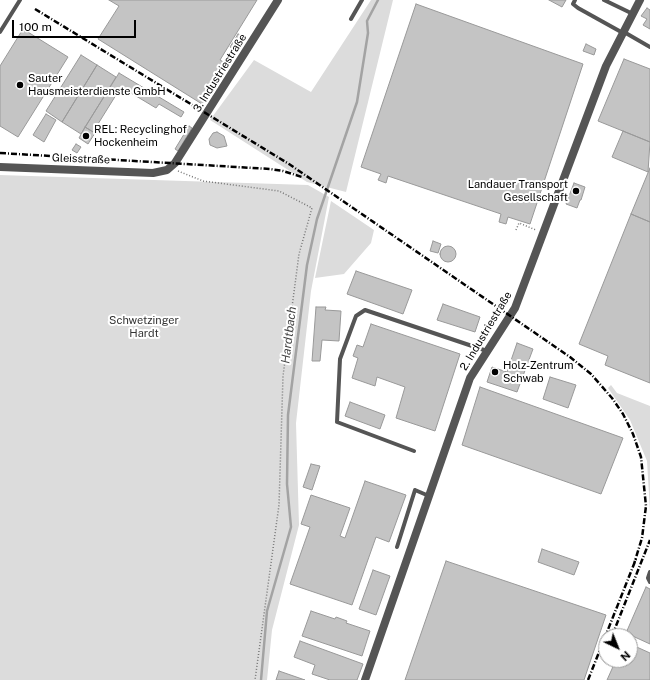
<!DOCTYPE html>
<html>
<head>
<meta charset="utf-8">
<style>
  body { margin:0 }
  #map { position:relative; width:650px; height:680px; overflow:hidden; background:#fff; font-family:"Public Sans",sans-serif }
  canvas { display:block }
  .north { position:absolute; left:598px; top:628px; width:40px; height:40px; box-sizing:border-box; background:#fff; border:1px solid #999; border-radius:50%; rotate:137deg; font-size:11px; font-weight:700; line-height:16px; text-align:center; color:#000 }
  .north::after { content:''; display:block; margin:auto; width:14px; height:18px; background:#000; clip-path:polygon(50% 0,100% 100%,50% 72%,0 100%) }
  .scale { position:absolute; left:12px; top:20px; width:124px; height:18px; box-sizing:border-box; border:2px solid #000; border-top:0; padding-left:5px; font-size:12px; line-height:14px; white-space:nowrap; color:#000; -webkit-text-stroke:3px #fff; paint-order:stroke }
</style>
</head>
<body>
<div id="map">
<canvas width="650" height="680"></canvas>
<div class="north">N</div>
<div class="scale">100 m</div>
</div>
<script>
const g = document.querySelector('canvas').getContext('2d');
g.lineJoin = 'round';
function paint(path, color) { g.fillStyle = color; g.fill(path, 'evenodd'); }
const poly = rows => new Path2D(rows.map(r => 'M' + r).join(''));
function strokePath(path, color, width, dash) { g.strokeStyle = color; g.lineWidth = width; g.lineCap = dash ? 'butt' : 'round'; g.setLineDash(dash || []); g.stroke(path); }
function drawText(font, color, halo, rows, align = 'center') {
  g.font = font + ' "Public Sans",sans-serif'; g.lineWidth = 4; g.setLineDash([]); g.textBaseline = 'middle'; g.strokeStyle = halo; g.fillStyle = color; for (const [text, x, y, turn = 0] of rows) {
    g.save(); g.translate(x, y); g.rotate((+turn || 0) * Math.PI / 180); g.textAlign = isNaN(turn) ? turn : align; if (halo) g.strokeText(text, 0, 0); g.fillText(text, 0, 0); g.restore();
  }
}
paint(poly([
  [371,0,393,0,346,192,307,182,210,120,254,60,311,92],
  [0,175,308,185,329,197,311,291,296,423,299,525,272,630,267,680,0,680],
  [331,201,374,230,371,243,344,274,315,278],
  [611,385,617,393,650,406,650,511,647,461,630,420,608,388]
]), '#dcdcdc');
strokePath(poly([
  [261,680,267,611,291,527,287,484,288,415,307,265,317,219,357,102,368,33,367,21,378,0]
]), '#a3a3a3', 2.5);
const building = poly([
  [109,0,257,0,220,60,227,64,202,104,98,39,119,6,109,0],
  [549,0,566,0,562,7,549,0],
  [416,4,583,64,530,224,508,217,506,224,499,222,501,214,388,176,386,183,378,180,381,174,361,167,416,4],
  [647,8,650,10,650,29,643,25,647,19,641,16,647,8],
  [23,29,68,57,18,137,0,126,0,66,23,29],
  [238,34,241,35,232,48,230,47,238,34],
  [586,44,596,49,594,55,583,51,586,44],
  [81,55,97,65,62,122,46,111,81,55],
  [624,59,650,69,650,142,598,121,624,59],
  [97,65,116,77,81,134,62,122,97,65],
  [119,73,184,112,181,117,159,104,156,108,121,87,93,132,85,127,119,73],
  [46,114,56,120,44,142,33,135,46,114],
  [189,126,192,128,178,151,175,149,189,126],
  [85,127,95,133,88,144,79,138,85,127],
  [623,131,650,142,648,172,612,157,623,131],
  [217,132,224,136,227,146,217,148,210,145,209,139,213,133,217,132],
  [76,144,81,147,77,153,72,150,76,144],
  [650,168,650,222,631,214,650,168],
  [574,183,585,187,581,200,580,200,577,208,566,204,574,183],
  [631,214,650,222,650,383,605,365,608,356,579,344,631,214],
  [433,241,441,244,438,253,430,251,433,241],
  '440 254a8 8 0 1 1 16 0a8 8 0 1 1-16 0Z',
  [356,271,412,290,403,314,347,294,356,271],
  [443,304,480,317,475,332,437,320,443,304],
  [316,307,326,307,325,310,341,311,339,341,322,340,320,361,312,361,316,307],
  [371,324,460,354,435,431,396,418,405,387,377,377,375,386,352,378,358,358,353,356,357,345,363,347,371,324],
  [517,343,533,349,517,392,487,382,492,367,507,372,517,343],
  [550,377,576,385,568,408,543,399,550,377],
  [480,387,623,438,601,494,462,445,480,387],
  [350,402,385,415,380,429,345,416,350,402],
  [311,464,320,466,312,490,303,487,311,464],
  [365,481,406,495,389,542,376,537,352,605,290,584,310,527,301,524,311,495,350,508,340,536,345,538,365,481],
  [542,549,579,562,574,575,538,562,542,549],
  [446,561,606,615,584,680,405,680,446,561],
  [373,570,390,576,376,615,359,609,373,570],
  [646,587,650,589,650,644,626,633,646,587],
  [311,611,335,619,336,617,347,621,346,623,370,631,362,656,302,636,311,611],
  [300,641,363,664,357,680,330,680,312,674,315,665,294,657,300,641],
  [630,644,650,653,650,680,607,680,616,660,630,660,630,644],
  [279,671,305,680,276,680,279,671]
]);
paint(building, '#c4c4c4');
strokePath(building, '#999', 1);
strokePath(poly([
  [178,171,203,181,279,191,312,208,299,254,283,376,279,505,255,680],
  [516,230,519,223,536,230]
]), '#777', 1.5, [1, 2]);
strokePath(poly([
  [575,0,573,4,578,8,623,33],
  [604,0,633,14],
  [351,19,362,0],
  [0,32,20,0],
  [624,32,650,47],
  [414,451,337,422,340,359,356,316,365,310,487,351],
  [397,547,415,490,429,496],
  [650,572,648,578,650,582]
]), '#555', 4);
strokePath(poly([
  [0,167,153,173,167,170,175,163,278,0],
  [365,680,470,378,515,308,606,66,640,0]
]), '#555', 8);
strokePath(poly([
  [35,9,289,164,570,357,591,374,612,398,623,414,633,434,641,457,646,506,642,538,634,564],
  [0,153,270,169,283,171,302,177],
  [612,636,650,540],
  [588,680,636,559]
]), '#000', 2.5, [6, 2, 1, 2]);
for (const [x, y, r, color] of [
  [20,85,4,"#000"],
  [86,136,4,"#000"],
  [576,191,4,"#000"],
  [495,372,4,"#000"]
]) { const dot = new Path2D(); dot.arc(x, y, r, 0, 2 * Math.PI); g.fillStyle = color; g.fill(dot); strokePath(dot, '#fff', 1.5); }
drawText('11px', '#000', '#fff', [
  ["3. Industriestraße",220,73,-58],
  ["Gleisstraße",81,159,2],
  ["2. Industriestraße",486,331,-59]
]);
drawText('11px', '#000', '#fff', [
  ["Sauter",28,79],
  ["Hausmeisterdienste GmbH",28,92],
  ["REL: Recyclinghof",94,130],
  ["Hockenheim",94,143],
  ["Landauer Transport",568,185,"right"],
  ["Gesellschaft",568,198,"right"],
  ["Holz-Zentrum",503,366],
  ["Schwab",503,379]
], 'left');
drawText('11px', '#333', '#fff', [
  ["Schwetzinger",144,321],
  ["Hardt",144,334]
]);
drawText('italic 12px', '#444', '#fff', [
  ["Hardtbach",289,335,-83]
]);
</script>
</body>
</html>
